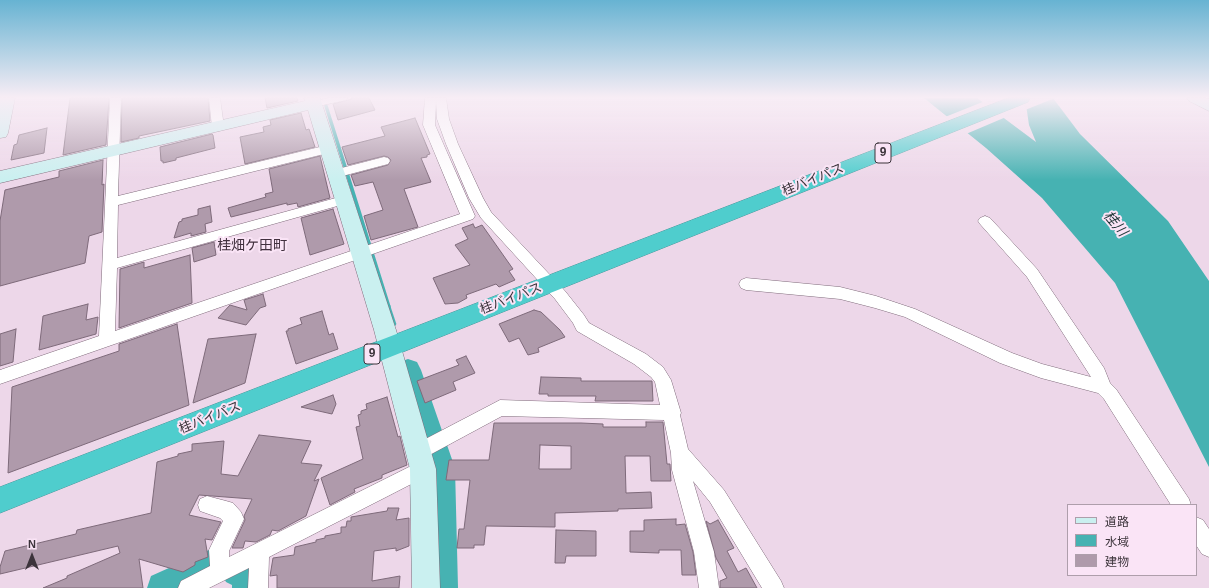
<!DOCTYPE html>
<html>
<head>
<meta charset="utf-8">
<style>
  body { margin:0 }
  #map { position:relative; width:1209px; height:588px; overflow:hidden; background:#edd7e9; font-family:Arial,"Noto Sans JP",sans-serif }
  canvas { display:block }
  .legend { position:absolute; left:1067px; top:504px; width:130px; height:72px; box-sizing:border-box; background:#fae4f6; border:1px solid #ae9eab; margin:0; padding:5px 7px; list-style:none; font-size:12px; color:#3c343b }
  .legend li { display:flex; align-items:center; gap:8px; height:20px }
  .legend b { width:20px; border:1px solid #ae9eab }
  .north { position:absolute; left:12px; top:536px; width:40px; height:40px; -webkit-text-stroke:3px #fae4f6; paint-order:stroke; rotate:0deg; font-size:11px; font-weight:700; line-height:16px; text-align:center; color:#3c343b }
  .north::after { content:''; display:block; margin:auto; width:14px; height:18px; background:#3c343b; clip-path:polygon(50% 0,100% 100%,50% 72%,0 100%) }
</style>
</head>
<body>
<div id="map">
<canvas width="1209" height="588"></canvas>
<ul class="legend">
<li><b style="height:5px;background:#caf0f0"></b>道路</li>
<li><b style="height:11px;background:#46b2b2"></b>水域</li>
<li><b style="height:11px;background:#af9aab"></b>建物</li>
</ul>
<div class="north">N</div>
</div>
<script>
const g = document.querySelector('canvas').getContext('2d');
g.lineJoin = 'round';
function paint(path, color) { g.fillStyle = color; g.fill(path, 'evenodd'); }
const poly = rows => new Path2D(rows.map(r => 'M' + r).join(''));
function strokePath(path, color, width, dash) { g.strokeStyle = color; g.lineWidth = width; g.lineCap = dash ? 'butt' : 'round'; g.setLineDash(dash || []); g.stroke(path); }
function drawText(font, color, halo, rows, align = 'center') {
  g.font = font + ' Arial,"Noto Sans JP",sans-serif'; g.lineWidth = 4; g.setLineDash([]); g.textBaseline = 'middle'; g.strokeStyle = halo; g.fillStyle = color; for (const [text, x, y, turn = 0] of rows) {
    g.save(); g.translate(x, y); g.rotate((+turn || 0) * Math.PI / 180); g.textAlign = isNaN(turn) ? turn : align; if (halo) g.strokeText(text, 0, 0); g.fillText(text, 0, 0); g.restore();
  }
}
paint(poly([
  [924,98,977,98,1036,142,1029,125,1025,98,1053,98,1080,134,1168,221,1209,281,1209,467,1115,283,1042,198,986,148]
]), '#46b2b2');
paint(poly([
  [1023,98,1055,98,1025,110],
  [985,101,1006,117,966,134,945,117]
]), '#edd7e9');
strokePath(poly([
  [326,106,389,307]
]), '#46b2b2', 3.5);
strokePath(poly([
  [388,306,394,324]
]), '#46b2b2', 4.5);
paint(poly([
  [408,359,417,362,421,370,455,468,458,588,426,588,425,468,395,370,399,362,408,359],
  [209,550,220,555,224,563,226,560,237,555,248,557,259,562,264,573,264,588,232,588,232,585,226,582,222,574,220,577,198,588,147,588,151,576,209,550]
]), '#46b2b2');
const building = poly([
  [70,98,109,98,106,145,63,155,70,98],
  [122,98,208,98,210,121,139,136,139,138,121,142,122,98],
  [265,98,297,98,298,101,267,108,265,98],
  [351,98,369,98,375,110,338,120,333,104,352,99,351,98],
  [301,113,306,130,309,129,315,147,245,164,240,137,264,132,263,127,271,125,270,120,301,113],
  [415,118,430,154,427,155,427,157,421,158,431,182,404,189,418,227,371,240,364,216,383,210,373,182,355,186,351,175,388,165,391,160,388,157,384,156,348,165,342,147,385,136,381,127,415,118],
  [47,128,44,153,11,160,14,145,17,144,19,135,47,128],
  [212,134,213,135,215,148,176,158,176,160,163,163,163,161,161,161,160,147,212,134],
  [320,156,330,198,298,207,297,203,287,205,287,203,231,217,228,208,266,197,265,194,273,192,269,169,320,156],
  [103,160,102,185,104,184,102,232,89,236,85,263,0,286,0,221,5,190,59,177,59,171,103,160],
  [210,206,212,222,205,224,206,232,191,236,191,233,174,238,179,222,182,221,182,219,198,215,198,209,210,206],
  [333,209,344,244,310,255,301,218,333,209],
  [473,224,475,228,482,225,513,269,509,271,515,280,499,287,496,284,466,295,467,298,458,303,445,304,433,278,470,265,455,245,468,239,462,228,473,224],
  [214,242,216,255,194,262,192,248,214,242],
  [190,255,192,303,119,328,120,269,144,262,144,268,190,255],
  [263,294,266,306,260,308,246,325,218,318,230,305,247,310,244,300,263,294],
  [88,304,86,320,98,317,96,334,39,350,43,316,88,304],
  [534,310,541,312,560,330,565,337,538,348,539,352,528,355,519,338,509,342,499,324,534,310],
  [322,311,329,335,333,333,338,349,296,364,286,331,288,331,288,329,302,324,300,318,322,311],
  [177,324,189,405,8,473,12,387,119,351,119,344,177,324],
  [16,329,13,362,0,366,0,334,16,329],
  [256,334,245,383,193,403,208,339,256,334],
  [466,356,475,373,453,382,456,390,425,403,417,381,459,365,456,360,466,356],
  [541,377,581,378,581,381,652,381,653,401,595,401,596,396,548,396,548,394,539,394,541,377],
  [333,395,336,404,332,414,301,407,333,395],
  [387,397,398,437,400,436,407,465,382,475,382,478,354,489,355,492,330,505,321,478,363,459,356,427,360,426,358,415,361,414,361,411,367,409,366,404,387,397],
  [646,422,663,422,667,464,670,464,671,481,651,481,650,456,625,456,626,493,651,492,652,508,618,509,618,511,555,513,555,527,486,526,484,545,474,545,474,548,457,548,459,529,464,529,470,480,446,480,449,460,489,460,494,423,581,423,603,424,603,427,646,427,646,422],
  [540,445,571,446,571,469,539,469,540,445],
  [259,435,311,441,301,463,322,465,314,481,319,479,306,516,278,531,272,530,270,535,256,542,245,541,243,548,232,548,245,520,244,516,252,499,199,495,189,515,221,522,212,540,205,539,208,557,195,562,195,565,183,572,139,559,143,588,43,588,67,578,67,576,120,553,118,546,0,574,0,567,5,551,76,534,77,530,151,513,157,462,178,456,178,454,192,451,192,444,224,441,221,474,238,476,259,435],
  [388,508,399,508,396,520,409,518,409,546,396,551,396,548,374,551,372,581,400,576,399,588,277,588,277,575,270,576,273,558,294,555,295,547,316,542,316,540,325,538,325,536,341,533,341,527,346,527,347,521,351,521,351,517,387,511,388,508],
  [676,519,676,525,685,524,693,552,696,575,682,575,681,550,659,550,659,553,630,552,630,531,644,531,644,520,676,519],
  [718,520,734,548,727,551,738,572,746,568,757,588,720,588,720,581,727,578,716,558,706,521,710,524,718,520],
  [556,530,596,531,596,556,566,556,565,563,555,563,556,530]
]);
paint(building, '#af9aab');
strokePath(building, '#7e6a7a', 1);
const street = poly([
  [110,98,121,98,118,196,328,145,332,146,334,149,332,152,328,153,118,205,117,258,343,196,348,197,350,200,348,203,117,268,115,331,460,214,423,125,425,98,446,98,449,119,458,144,483,198,491,212,565,291,584,315,589,323,646,354,663,367,671,380,681,413,680,415,688,449,724,490,781,581,784,588,762,588,710,502,693,481,714,552,719,588,699,588,694,552,672,470,671,453,664,420,502,416,424,458,418,460,412,458,409,452,412,446,500,400,660,405,655,382,651,377,634,364,577,331,573,323,555,299,481,218,469,198,446,144,437,119,436,101,435,125,475,216,473,219,0,384,0,370,99,336,110,98],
  [209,98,220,98,224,127,222,130,218,131,214,130,212,127,209,98],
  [328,98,348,98,346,100,314,107,310,106,308,104,310,102,328,98],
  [384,157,388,158,390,161,388,164,335,178,330,177,329,174,330,171,384,157],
  [985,216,990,218,1037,269,1104,368,1110,383,1116,389,1189,499,1191,505,1171,505,1104,399,1098,393,1041,378,1000,363,905,317,875,308,840,299,746,290,741,288,739,284,741,280,746,278,840,287,876,296,915,309,1012,353,1042,364,1091,377,1027,277,980,224,978,221,980,218,985,216],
  [423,460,429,463,432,469,429,475,269,557,268,588,248,588,249,568,209,588,178,588,181,581,210,566,209,550,223,521,220,518,200,511,198,505,200,499,207,496,226,501,233,503,241,512,244,519,229,551,229,557,423,460],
  [1196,517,1203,520,1209,529,1209,557,1202,554,1196,545,1196,517]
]);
const secondary = poly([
  [0,98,15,98,8,133,6,137,0,138,0,98],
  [304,98,320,98,396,330,436,469,440,588,412,588,410,469,374,330,308,110,0,183,0,171,305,101,304,98],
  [1187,98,1206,98,1209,99,1209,111,1189,101,1187,98]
]);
const highway = poly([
  [1008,98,1030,98,1028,102,0,513,0,487,1008,98]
]);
strokePath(street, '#806c7c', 1);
strokePath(secondary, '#806c7c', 1);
strokePath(highway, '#48979a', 1);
paint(street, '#fff');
paint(secondary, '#caf0f0');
paint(highway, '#4fcdcd');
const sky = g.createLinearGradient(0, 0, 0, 180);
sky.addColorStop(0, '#67b3d2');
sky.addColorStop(0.54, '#f7edf5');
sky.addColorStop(1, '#f7edf500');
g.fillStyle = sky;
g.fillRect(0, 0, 1209, 180);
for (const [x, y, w] of [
  [883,153,16],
  [372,354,16]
]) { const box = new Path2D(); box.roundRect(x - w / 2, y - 10, w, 20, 3); g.fillStyle = '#fae4f6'; g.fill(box); strokePath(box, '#3c343b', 1); }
drawText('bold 12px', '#3c343b', null, [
  ["9",883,153],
  ["9",372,354]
]);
drawText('13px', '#3c343b', '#fae4f6', [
  ["桂バイパス",813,180,-22],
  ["桂バイパス",511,299,-21],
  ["桂バイパス",210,418,-22]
]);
drawText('italic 14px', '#1a3232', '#fae4f6', [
  ["桂川",1115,224,50]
]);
drawText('14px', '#41303e', '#fae4f6', [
  ["桂畑ケ田町",252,246]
]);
</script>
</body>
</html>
